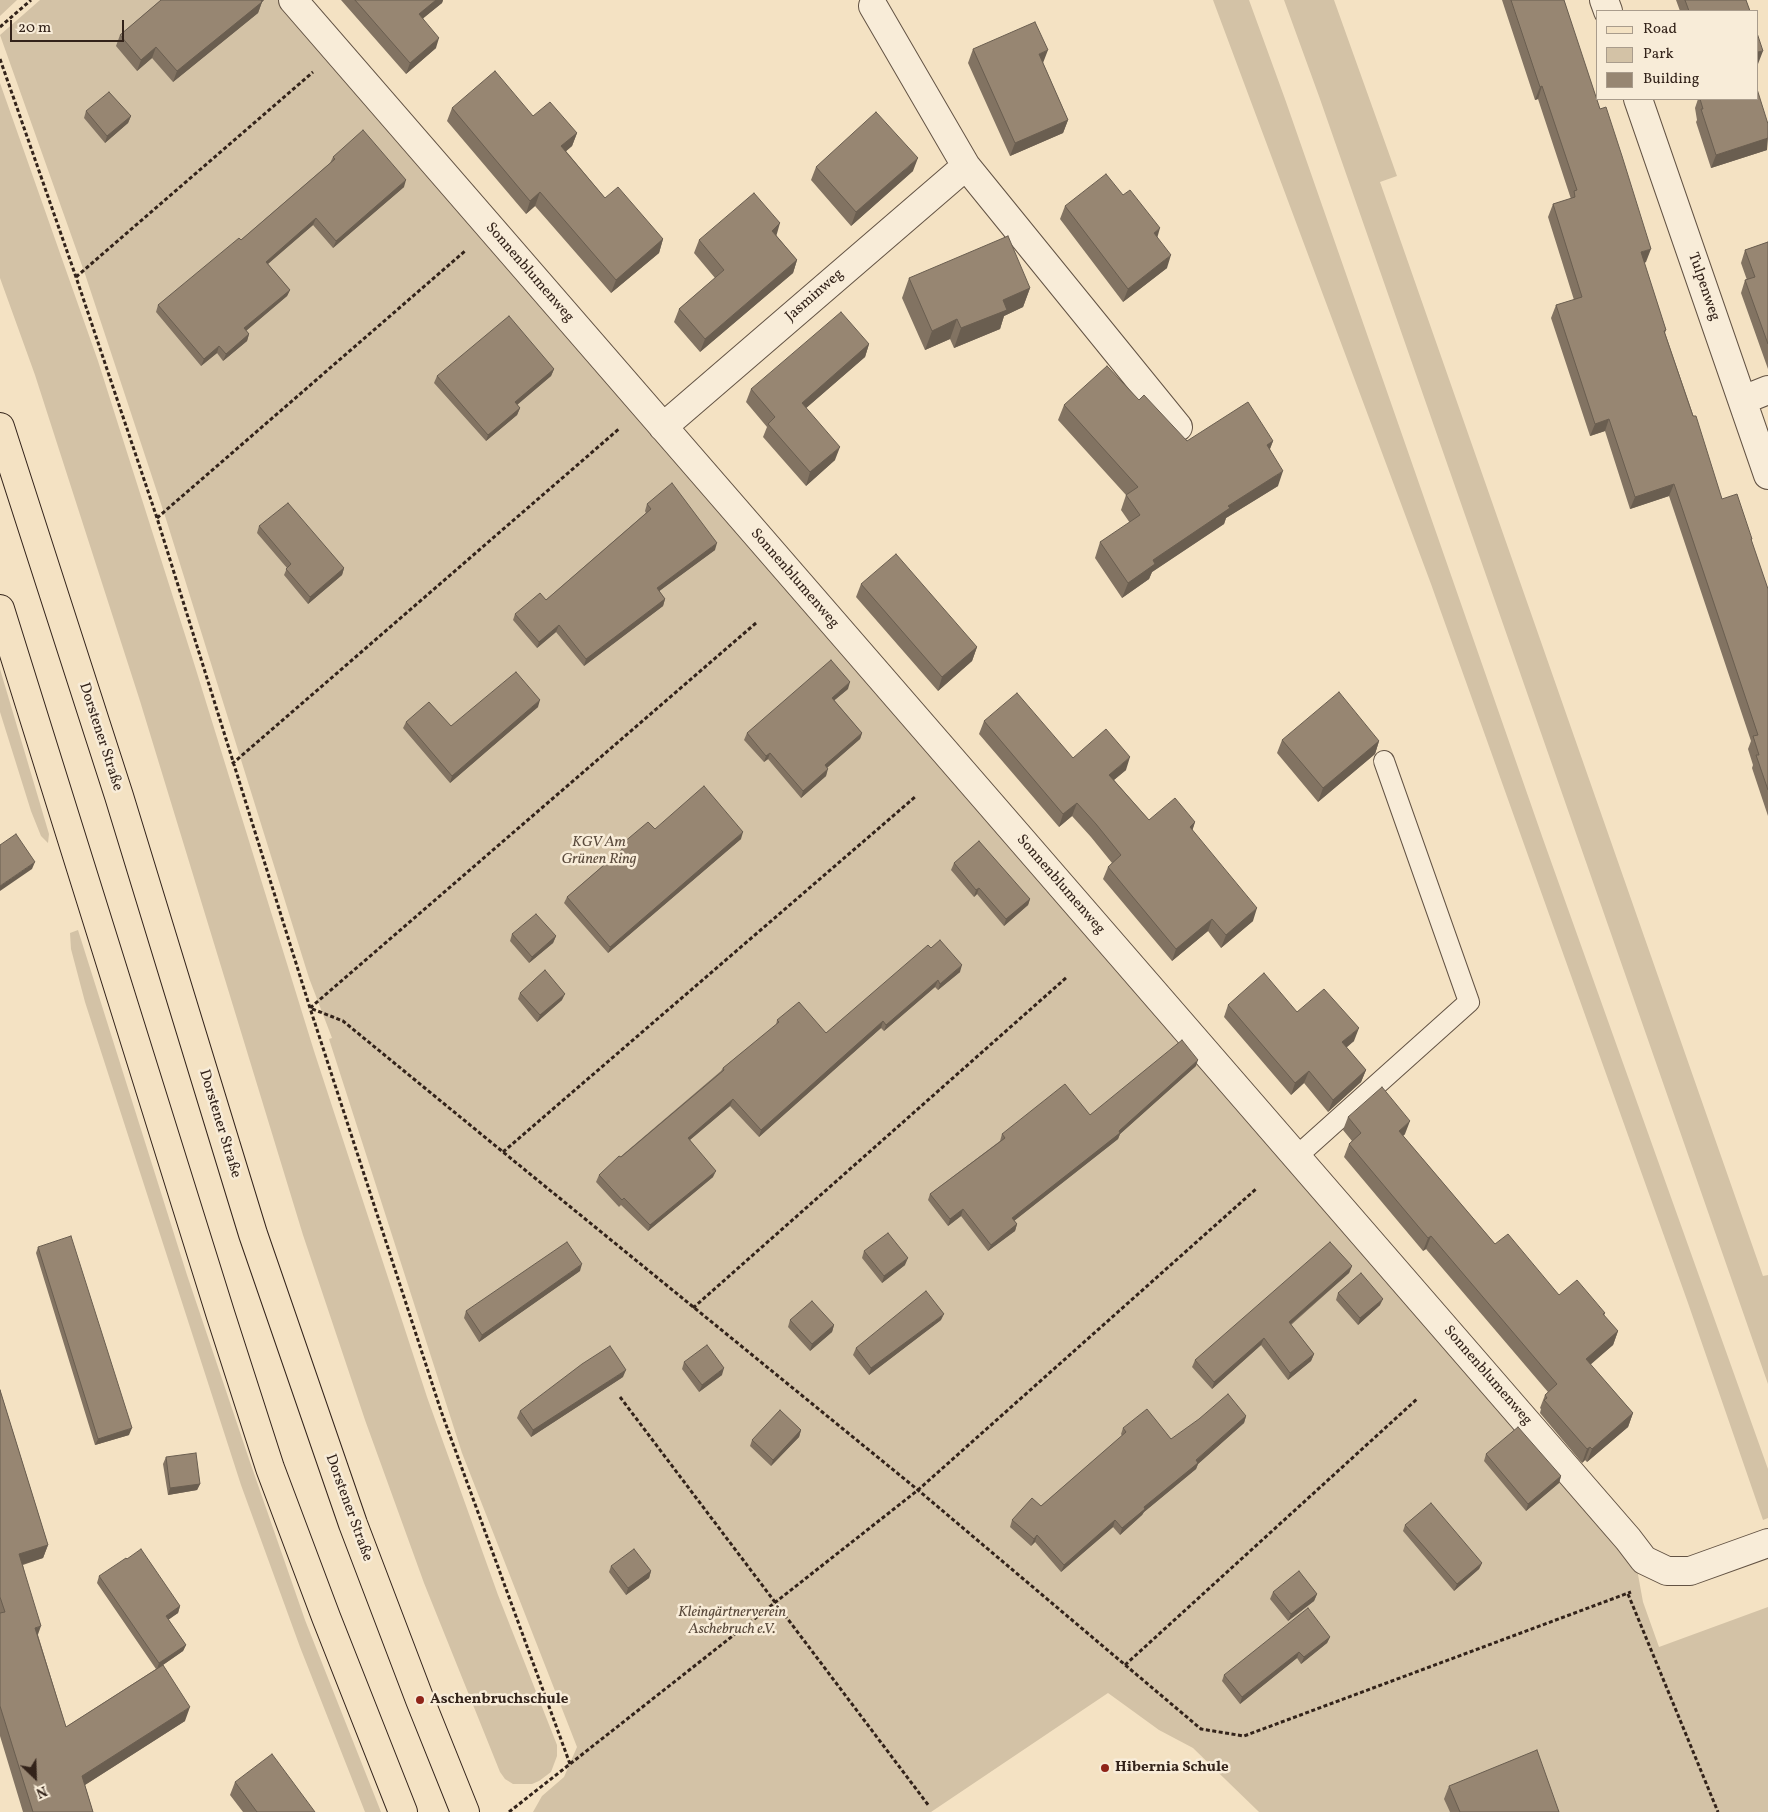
<!DOCTYPE html>
<html>
<head>
<meta charset="utf-8">
<style>
  body { margin:0 }
  #map { position:relative; width:1768px; height:1812px; overflow:hidden; background:#f4e2c3; font-family:Vollkorn,serif }
  canvas { display:block }
  .legend { position:absolute; left:1596px; top:10px; width:162px; height:90px; box-sizing:border-box; background:#f8ecd8; border:1px solid #a99c8c; margin:0; padding:6px 9px; list-style:none; font-size:15px; color:#33231a }
  .legend li { display:flex; align-items:center; gap:10px; height:25px }
  .legend b { width:25px; border:1px solid #a99c8c }
  .north { position:absolute; left:10px; top:1752px; width:50px; height:50px; -webkit-text-stroke:4px #f8ecd8; paint-order:stroke; rotate:156deg; font-size:14px; font-weight:700; line-height:20px; text-align:center; color:#33231a }
  .north::after { content:''; display:block; margin:auto; width:18px; height:22px; background:#33231a; clip-path:polygon(50% 0,100% 100%,50% 72%,0 100%) }
  .scale { position:absolute; left:10px; top:20px; width:114px; height:22px; box-sizing:border-box; border:2px solid #33231a; border-top:0; padding-left:6px; font-size:15px; line-height:18px; white-space:nowrap; color:#33231a; -webkit-text-stroke:4px #f8ecd8; paint-order:stroke }
</style>
</head>
<body>
<div id="map">
<canvas width="1768" height="1812"></canvas>
<ul class="legend">
<li><b style="height:6px;background:#f4e2c3"></b>Road</li>
<li><b style="height:14px;background:#d3c2a6"></b>Park</li>
<li><b style="height:14px;background:#978672"></b>Building</li>
</ul>
<div class="north">N</div>
<div class="scale">20 m</div>
</div>
<script>
const g = document.querySelector('canvas').getContext('2d');
g.lineJoin = 'round';
function paint(path, color) { g.fillStyle = color; g.fill(path, 'evenodd'); }
const poly = rows => new Path2D(rows.map(r => 'M' + r).join(''));
function strokePath(path, color, width, dash) { g.strokeStyle = color; g.lineWidth = width; g.lineCap = dash ? 'butt' : 'round'; g.setLineDash(dash || []); g.stroke(path); }
function drawText(font, color, halo, rows, align = 'center') {
  g.font = font + ' Vollkorn,serif'; g.lineWidth = 5; g.setLineDash([]); g.textBaseline = 'middle'; g.strokeStyle = halo; g.fillStyle = color; for (const [text, x, y, turn = 0] of rows) {
    g.save(); g.translate(x, y); g.rotate((+turn || 0) * Math.PI / 180); g.textAlign = isNaN(turn) ? turn : align; if (halo) g.strokeText(text, 0, 0); g.fillText(text, 0, 0); g.restore();
  }
}
paint(poly([
  [0,0,17,0,0,16],
  [40,0,278,0,1637,1569,1643,1602,1659,1647,1768,1607,1768,1812,1259,1812,1193,1748,1159,1730,1108,1693,931,1812,533,1812,542,1796,564,1777,577,1747,462,1453,329,1039,332,1038,309,978,166,519,85,274,0,35],
  [1213,0,1249,0,1285,99,1543,839,1768,1469,1768,1518,1763,1520,1688,1303,1431,584],
  [1284,0,1334,0,1397,176,1380,182,1763,1276,1768,1275,1768,1384,1320,99],
  [0,83,98,361,193,660,314,1051,427,1397,498,1595,557,1745,557,1756,551,1772,539,1781,532,1784,513,1784,505,1779,500,1772,424,1583,365,1420,303,1235,140,701,35,375,0,278],
  [0,669,49,834,48,843,41,836,31,811,0,712],
  [78,930,187,1275,250,1462,305,1620,381,1812,365,1812,300,1647,241,1485,85,1002,71,949,70,933]
]), '#d3c2a6');
const lane = poly([
  [1296,1157,1469,1002,1384,761]
]);
const street = poly([
  [293,0,1628,1539,1644,1560,1667,1571,1690,1571,1768,1543],
  [1604,0,1608,11],
  [873,6,966,166],
  [1638,99,1768,475],
  [1743,400,1768,390],
  [663,427,966,166,1178,427]
]);
const primary = poly([
  [0,427,119,796,253,1234,353,1524,420,1700,465,1812],
  [0,609,221,1316,270,1468,326,1617,403,1812]
]);
strokePath(lane, '#635344', 22);
strokePath(street, '#635344', 30);
strokePath(primary, '#33231a', 30);
strokePath(poly([
  [0,27,31,0],
  [0,59,76,277,157,518,310,1008,441,1411,570,1764],
  [76,277,313,72],
  [157,518,465,251],
  [756,623,310,1008,343,1021,503,1152,918,1490,1201,1729,1244,1736,1631,1592],
  [232,764,620,428],
  [503,1152,915,797],
  [693,1308,1067,977],
  [620,1397,929,1806],
  [1628,1594,1718,1812],
  [1125,1665,1417,1399],
  [509,1812,918,1490,1256,1189]
]), '#33231a', 3, [4, 2.5]);
strokePath(lane, '#f8ecd8', 20);
strokePath(street, '#f8ecd8', 28);
strokePath(primary, '#f4e2c3', 28);
paint(poly([
  [161,0,264,0,262,2,258,13,173,82,152,58,137,71,116,46,120,35],
  [341,0,443,0,442,3,423,18,436,48,406,74],
  [1502,0,1564,0,1646,262,1644,263,1666,330,1665,333,1722,499,1752,539,1751,541,1768,589,1768,816,1752,768,1753,765,1748,749,1751,741,1669,496,1630,509,1605,431,1590,436,1551,318,1556,305,1574,300,1548,217,1553,204,1571,199,1538,99,1535,100],
  [1676,0,1746,0,1750,11,1680,11],
  [973,49,1043,63,1068,120,1063,133,1010,156,968,63],
  [1698,99,1757,99,1767,150,1711,168,1696,122,1697,120,1695,108],
  [452,108,533,116,577,133,572,146,566,151,605,198,663,239,659,253,611,293,535,206,526,214,447,121],
  [86,111,131,116,128,123,105,143,84,118],
  [333,157,404,187,333,248,313,225,268,264,290,290,287,296,246,331,249,334,247,341,223,361,217,353,201,366,156,312,158,305,241,240,330,163],
  [816,167,913,171,851,226,811,180],
  [1065,206,1157,237,1167,268,1123,302,1060,219],
  [776,235,797,260,793,273,700,352,674,322,679,309,715,278,694,253,699,240],
  [1768,242,1768,369,1741,293,1745,280,1747,280,1741,263,1745,250],
  [909,278,1030,288,1023,307,1004,316,1000,329,954,348,950,339,925,350,902,298],
  [869,344,865,357,806,408,835,460,806,486,763,437,767,427,746,402,751,389],
  [554,369,551,376,517,405,520,408,517,415,486,441,434,383,437,376],
  [1139,400,1187,441,1273,441,1270,449,1278,486,1226,518,1224,524,1152,572,1149,579,1122,598,1095,558,1100,542,1130,523,1121,510,1126,495,1058,420,1064,405],
  [647,504,715,550,659,591,665,599,663,606,584,666,556,632,537,648,513,620,515,614,546,600,646,513,645,511],
  [259,526,344,568,342,575,308,604,284,575,287,568,257,533],
  [861,584,977,647,972,661,938,691,856,597],
  [848,689,834,700,862,733,860,739,827,768,826,776,801,798,768,759,764,762,744,740,747,733],
  [538,707,450,783,403,728,406,722,451,726],
  [984,721,1073,758,1126,770,1114,780,1149,820,1195,822,1192,830,1253,921,1221,948,1208,931,1172,961,1103,879,1108,867,1112,863,1091,837,1072,816,1059,827,979,734],
  [1282,740,1379,741,1375,754,1318,802,1277,753],
  [655,829,741,839,608,953,564,903,567,897,621,850,623,843],
  [954,863,1030,899,1028,905,1004,926,977,894,974,897,951,870],
  [512,934,556,936,553,943,529,963,510,941],
  [931,948,960,972,938,990,935,987,884,1031,881,1028,759,1137,730,1106,690,1140,713,1177,648,1231,621,1205,619,1207,596,1182,599,1175,721,1071,723,1068,776,1025,777,1020,826,1033],
  [520,993,562,1000,537,1022,518,999],
  [1228,1005,1297,1012,1354,1041,1346,1047,1366,1070,1361,1082,1328,1112,1304,1083,1291,1095,1224,1017],
  [1196,1066,1120,1134,1118,1139,1014,1221,1017,1224,1015,1231,988,1251,961,1216,948,1226,928,1200,930,1194,1000,1141,1002,1134,1090,1115],
  [1348,1117,1405,1134,1403,1136,1495,1244,1559,1295,1605,1313,1604,1316,1618,1331,1613,1345,1590,1364,1633,1413,1628,1427,1587,1462,1585,1460,1582,1463,1540,1413,1541,1409,1540,1408,1545,1395,1548,1392,1426,1249,1423,1251,1344,1157,1349,1144,1352,1141,1343,1130],
  [38,1247,129,1435,95,1445,36,1253],
  [864,1251,905,1265,882,1283,862,1258],
  [1352,1266,1349,1273,1291,1325,1314,1354,1311,1361,1288,1380,1261,1345,1212,1389,1192,1367,1195,1360],
  [580,1271,479,1342,464,1318,466,1311],
  [1338,1293,1380,1305,1358,1325,1336,1300],
  [790,1320,834,1325,832,1332,810,1351,788,1327],
  [941,1320,869,1375,853,1355,856,1348],
  [684,1362,722,1375,699,1392,682,1369],
  [623,1377,531,1437,517,1418,520,1411],
  [0,1390,48,1545,43,1558,23,1565,38,1635,66,1727,156,1669,97,1583,99,1576,180,1606,178,1613,168,1619,186,1645,183,1651,163,1665,185,1721,85,1785,93,1812,23,1812,0,1736],
  [1246,1416,1244,1423,1198,1464,1196,1469,1144,1512,1142,1515,1120,1535,1113,1527,1061,1572,1035,1542,1031,1546,1010,1527,1012,1520,1041,1506,1122,1436,1121,1434,1123,1428,1171,1439],
  [801,1430,799,1437,771,1466,750,1446,752,1440],
  [1486,1454,1561,1476,1559,1483,1526,1511,1484,1461],
  [166,1457,200,1484,197,1490,168,1495,163,1464],
  [1405,1525,1482,1563,1479,1569,1454,1591,1403,1531],
  [611,1566,651,1571,649,1578,626,1595,609,1572],
  [1273,1592,1317,1594,1314,1601,1288,1621,1270,1599],
  [1330,1637,1327,1643,1301,1664,1297,1658,1240,1704,1222,1681,1224,1675],
  [235,1782,315,1812,243,1812,230,1795],
  [1449,1786,1559,1812,1450,1812,1444,1799]
]), '#827362');
paint(poly([
  [259,0,264,0,261,3,262,2,258,13,173,82,177,71],
  [436,0,443,0,442,3,415,25,419,14],
  [439,38,436,48,406,74,410,63],
  [156,47,152,58,137,71,141,60],
  [1048,50,1043,63,1034,67,1039,54],
  [1763,51,1758,64,1757,64,1757,52],
  [1542,86,1538,99,1535,100,1540,87],
  [131,116,128,123,105,143,107,136],
  [1068,120,1063,133,1010,156,1015,143],
  [577,133,572,146,557,159,561,146],
  [1768,138,1767,150,1711,168,1716,155],
  [918,158,913,171,851,226,856,212],
  [406,180,404,187,333,248,336,241],
  [540,192,535,206,526,214,530,201],
  [316,218,313,225,263,268,266,262],
  [780,223,776,237,772,231],
  [1160,228,1156,242,1154,233],
  [663,239,659,253,611,293,616,280],
  [1651,249,1646,262,1636,265,1641,252],
  [1171,255,1167,268,1123,302,1128,289],
  [797,260,793,273,700,352,705,339],
  [1030,288,1023,307,1004,316,1000,329,954,348,961,328,1003,300],
  [290,290,287,296,241,335,244,328],
  [957,319,950,339,925,350,932,331],
  [249,334,247,341,223,361,226,354],
  [869,344,865,357,797,416,802,403],
  [219,346,217,353,201,366,204,359],
  [554,369,551,376,512,409,515,402],
  [520,408,517,415,486,441,488,435],
  [1609,419,1605,431,1590,436,1595,424],
  [1273,441,1267,456,1267,445],
  [840,447,835,460,806,486,810,472],
  [1283,471,1278,486,1226,518,1224,524,1152,572,1149,579,1122,598,1128,583,1153,560,1228,506],
  [1674,484,1669,496,1630,509,1635,497],
  [717,543,715,550,654,595,657,588],
  [344,568,342,575,308,604,310,597],
  [665,599,663,606,584,666,586,659],
  [559,625,556,632,537,648,539,642],
  [977,647,972,661,938,691,942,677],
  [850,682,848,689,830,704,832,698],
  [540,700,538,707,450,783,452,776],
  [862,733,860,739,822,772,825,765],
  [1379,741,1375,754,1318,802,1323,788],
  [770,753,768,759,764,762,766,756],
  [1130,757,1126,770,1104,788,1109,775],
  [828,769,826,776,801,798,803,791],
  [1077,803,1072,816,1059,827,1063,814],
  [1195,822,1191,835,1190,827],
  [743,832,741,839,608,953,610,947],
  [35,862,32,869,0,891,0,886],
  [979,888,977,894,974,897,976,890],
  [1030,899,1028,905,1004,926,1006,919],
  [1257,908,1253,921,1221,948,1226,935],
  [1212,919,1208,931,1172,961,1176,949],
  [556,936,553,943,529,963,532,957],
  [962,965,960,972,938,990,940,984],
  [938,980,935,987,884,1031,886,1025],
  [565,994,562,1000,537,1022,540,1015],
  [883,1021,881,1028,759,1137,761,1130],
  [1359,1028,1354,1041,1338,1055,1342,1042],
  [1198,1060,1196,1066,1120,1134,1118,1139,1010,1224,1012,1218,1119,1131],
  [1366,1070,1361,1082,1328,1112,1333,1100],
  [1309,1071,1304,1083,1291,1095,1295,1083],
  [733,1099,730,1106,685,1144,688,1138],
  [1410,1121,1405,1134,1394,1144,1399,1131],
  [716,1171,713,1177,648,1231,650,1225],
  [963,1209,961,1216,948,1226,950,1219],
  [1017,1224,1015,1231,988,1251,991,1245],
  [1431,1236,1426,1249,1423,1251,1428,1238],
  [908,1258,905,1265,882,1283,884,1276],
  [582,1264,580,1271,479,1342,482,1335],
  [1352,1266,1349,1273,1286,1328,1289,1322],
  [1383,1299,1380,1305,1358,1325,1360,1318],
  [944,1314,941,1320,869,1375,871,1368],
  [834,1325,832,1332,810,1351,812,1344],
  [1618,1331,1613,1345,1581,1373,1586,1359],
  [1264,1338,1261,1345,1212,1389,1214,1382],
  [1314,1354,1311,1361,1288,1380,1290,1373],
  [724,1368,722,1375,699,1392,702,1385],
  [626,1370,623,1377,531,1437,533,1430],
  [1633,1413,1628,1427,1587,1462,1592,1449],
  [1246,1416,1244,1423,1198,1464,1196,1469,1144,1512,1142,1515,1120,1535,1122,1528,1144,1507],
  [132,1428,129,1435,95,1445,98,1439],
  [801,1430,799,1437,771,1466,773,1460],
  [1590,1447,1585,1460,1582,1463,1587,1449],
  [1561,1476,1559,1483,1526,1511,1528,1504],
  [200,1484,197,1490,168,1495,170,1488],
  [1115,1520,1113,1527,1061,1572,1064,1565],
  [1037,1535,1035,1542,1031,1546,1034,1539],
  [48,1545,43,1558,14,1567,19,1554],
  [1482,1563,1479,1569,1454,1591,1457,1584],
  [651,1571,649,1578,626,1595,628,1588],
  [1317,1594,1314,1601,1288,1621,1291,1614],
  [180,1606,178,1613,164,1623,166,1616],
  [41,1626,36,1640,35,1628],
  [1330,1637,1327,1643,1301,1664,1304,1657],
  [186,1645,183,1651,157,1669,159,1663],
  [1299,1652,1297,1658,1240,1704,1242,1697],
  [190,1707,185,1721,77,1790,82,1776]
]), '#6a5e50');
const building = poly([
  [161,0,261,0,262,2,177,71,156,47,141,60,120,35,161,0],
  [355,0,436,0,419,14,439,38,410,63,355,0],
  [1511,0,1564,0,1600,109,1606,107,1622,156,1651,249,1641,252,1666,330,1664,331,1693,416,1696,416,1722,499,1737,494,1752,539,1751,539,1768,589,1768,790,1756,755,1759,755,1753,736,1758,735,1674,484,1635,497,1609,419,1595,424,1556,305,1582,297,1553,204,1575,197,1574,191,1577,190,1542,86,1540,87,1511,0],
  [1685,0,1746,0,1750,11,1689,11,1685,0],
  [1035,22,1048,50,1039,54,1068,120,1015,143,973,49,1035,22],
  [1757,33,1763,51,1757,52,1757,33],
  [495,71,533,116,550,102,577,133,561,146,605,198,618,187,663,239,616,280,540,192,530,201,452,108,495,71],
  [1757,89,1768,124,1768,138,1716,155,1701,109,1703,109,1700,99,1757,99,1757,89],
  [109,92,131,116,107,136,86,111,109,92],
  [876,112,918,158,856,212,816,167,876,112],
  [363,130,406,180,336,241,316,218,266,262,290,290,244,328,249,334,226,354,219,346,204,359,158,305,239,238,241,240,335,159,333,157,363,130],
  [1106,174,1123,195,1130,190,1160,228,1154,233,1171,255,1128,289,1065,206,1106,174],
  [754,193,780,223,772,231,797,260,705,339,679,309,724,270,699,240,754,193],
  [1008,236,1030,288,1003,300,1007,310,961,328,957,319,932,331,909,278,1008,236],
  [1768,242,1768,344,1745,280,1755,277,1745,250,1768,242],
  [841,312,869,344,802,403,840,447,810,472,768,424,775,417,751,389,841,312],
  [509,316,554,369,515,402,520,408,488,435,437,376,509,316],
  [1107,366,1139,400,1144,395,1187,441,1248,402,1273,441,1267,445,1283,471,1228,506,1230,508,1153,560,1155,564,1128,583,1100,542,1140,515,1126,495,1138,487,1064,405,1107,366],
  [672,483,717,543,657,588,665,599,586,659,559,625,539,642,515,614,540,593,546,600,651,509,647,504,672,483],
  [288,503,344,568,310,597,286,569,291,564,259,526,288,503],
  [896,554,977,647,942,677,861,584,896,554],
  [831,660,850,682,832,698,862,733,825,765,828,769,803,791,770,753,766,756,747,733,831,660],
  [516,672,540,700,452,776,406,722,429,702,451,726,516,672],
  [1339,692,1379,741,1323,788,1282,740,1339,692],
  [1017,693,1073,758,1106,729,1130,757,1109,775,1149,820,1175,798,1195,822,1190,827,1257,908,1226,935,1212,919,1176,949,1108,867,1121,855,1096,824,1077,803,1063,814,984,721,1017,693],
  [704,786,743,832,610,947,567,897,626,846,623,843,648,822,655,829,704,786],
  [16,834,35,862,0,886,0,845,16,834],
  [979,841,1030,899,1006,919,979,888,976,890,954,863,979,841],
  [536,914,556,936,532,957,512,934,536,914],
  [940,940,962,965,940,984,938,980,886,1025,883,1021,761,1130,733,1099,688,1138,716,1171,650,1225,624,1198,622,1200,599,1175,619,1156,621,1157,724,1070,723,1068,779,1022,777,1020,799,1002,826,1033,928,945,931,948,940,940],
  [545,970,565,994,540,1015,520,993,545,970],
  [1264,973,1297,1012,1324,989,1359,1028,1342,1042,1366,1070,1333,1100,1309,1071,1295,1083,1228,1005,1264,973],
  [1182,1040,1198,1060,1119,1131,1120,1133,1012,1218,1017,1224,991,1245,963,1209,950,1219,930,1194,1005,1138,1002,1134,1065,1084,1090,1115,1182,1040],
  [1382,1087,1410,1121,1399,1131,1495,1244,1508,1234,1559,1295,1577,1280,1605,1313,1603,1314,1618,1331,1586,1359,1633,1413,1592,1449,1590,1447,1587,1449,1544,1400,1547,1398,1545,1395,1557,1384,1431,1236,1428,1238,1349,1144,1361,1133,1348,1117,1382,1087],
  [888,1233,908,1258,884,1276,864,1251,888,1233],
  [71,1236,132,1428,98,1439,38,1247,71,1236],
  [567,1242,582,1264,482,1335,466,1311,567,1242],
  [1330,1242,1352,1266,1289,1322,1314,1354,1290,1373,1264,1338,1214,1382,1195,1360,1330,1242],
  [1361,1273,1383,1299,1360,1318,1338,1293,1361,1273],
  [926,1291,944,1314,871,1368,856,1348,926,1291],
  [812,1301,834,1325,812,1344,790,1320,812,1301],
  [707,1345,724,1368,702,1385,684,1362,707,1345],
  [610,1346,626,1370,533,1430,520,1411,582,1364,610,1346],
  [0,1390,48,1545,19,1554,41,1626,35,1628,66,1727,163,1665,190,1707,82,1776,93,1812,33,1812,0,1706,0,1613,5,1612,0,1597,0,1390],
  [1228,1394,1246,1416,1196,1460,1198,1463,1144,1507,1145,1509,1122,1528,1115,1520,1064,1565,1037,1535,1034,1539,1012,1520,1032,1498,1041,1506,1126,1432,1123,1428,1147,1409,1171,1439,1199,1419,1228,1394],
  [780,1410,801,1430,773,1460,752,1440,780,1410],
  [1518,1427,1561,1476,1528,1504,1486,1454,1518,1427],
  [196,1453,200,1484,170,1488,166,1457,196,1453],
  [1431,1503,1482,1563,1457,1584,1405,1525,1431,1503],
  [141,1549,180,1606,166,1616,186,1645,159,1663,99,1576,126,1558,127,1559,141,1549],
  [634,1549,651,1571,628,1588,611,1566,634,1549],
  [1299,1571,1317,1594,1291,1614,1273,1592,1299,1571],
  [1308,1608,1330,1637,1304,1657,1299,1652,1242,1697,1224,1675,1308,1608],
  [1537,1750,1559,1812,1460,1812,1449,1786,1537,1750],
  [272,1754,315,1812,257,1812,235,1782,272,1754]
]);
paint(building, '#978672');
strokePath(building, '#6a5e50', 1);
for (const [x, y, r, color] of [
  [420,1700,5,"#8f2418"],
  [1105,1768,5,"#8f2418"]
]) { const dot = new Path2D(); dot.arc(x, y, r, 0, 2 * Math.PI); g.fillStyle = color; g.fill(dot); strokePath(dot, '#f8ecd8', 2); }
drawText('15px', '#33231a', '#f8ecd8', [
  ["Sonnenblumenweg",529,273,49],
  ["Tulpenweg",1703,287,71],
  ["Jasminweg",815,296,-41],
  ["Sonnenblumenweg",794,579,49],
  ["Dorstener Straße",100,737,72],
  ["Sonnenblumenweg",1060,885,49],
  ["Dorstener Straße",219,1124,73],
  ["Sonnenblumenweg",1487,1376,49],
  ["Dorstener Straße",348,1508,70]
]);
drawText('italic 15px', '#5b4b3d', '#f8ecd8', [
  ["KGV Am",599,843],
  ["Grünen Ring",599,860],
  ["Kleingärtnerverein",732,1613],
  ["Aschebruch e.V.",732,1630]
]);
drawText('bold 15px', '#33231a', '#f8ecd8', [
  ["Aschenbruchschule",430,1700],
  ["Hibernia Schule",1115,1768]
], 'left');
</script>
</body>
</html>
